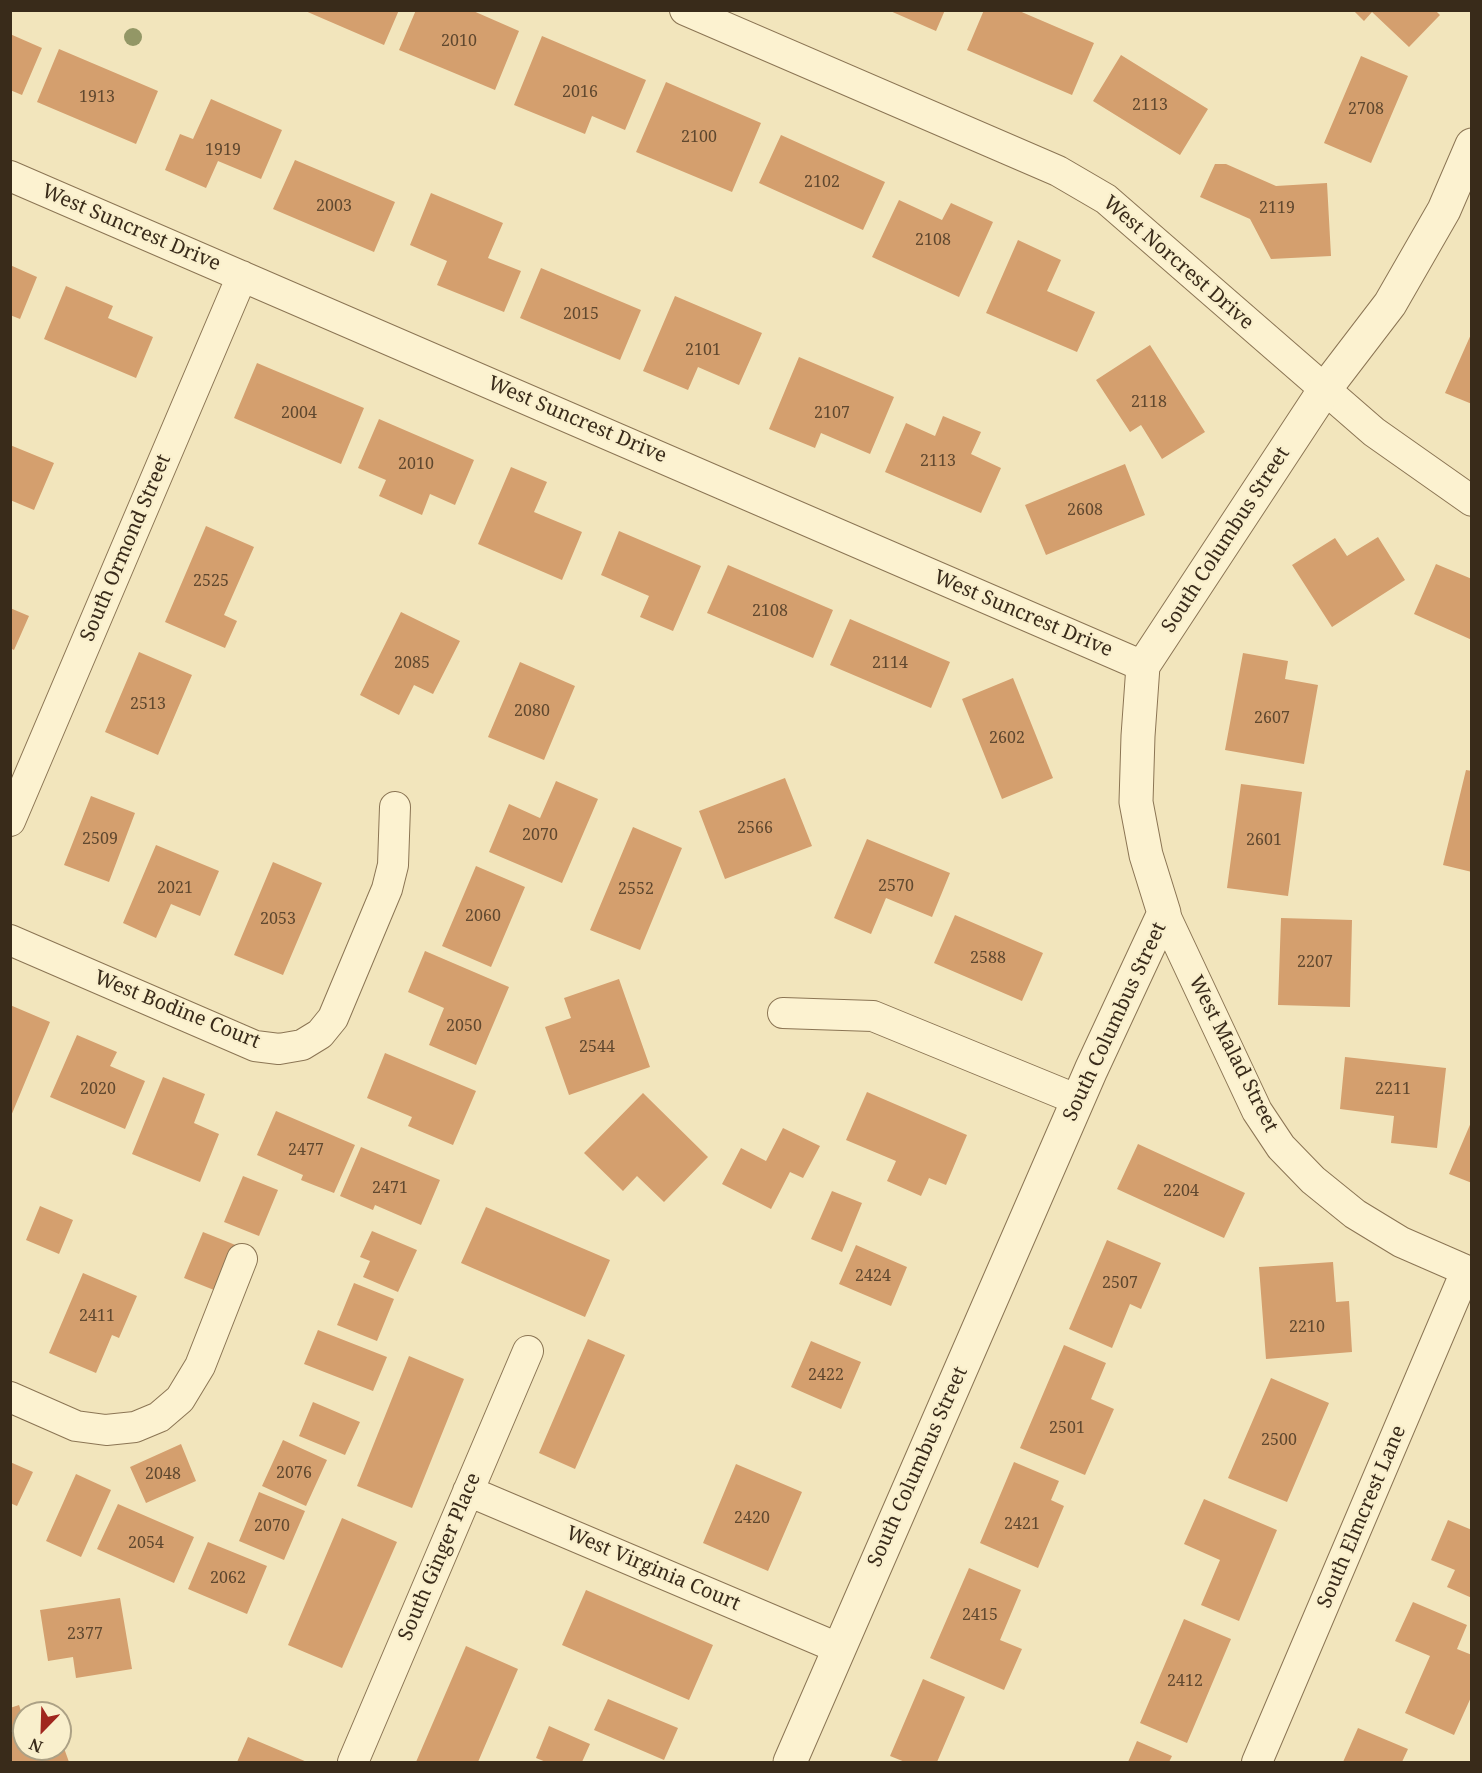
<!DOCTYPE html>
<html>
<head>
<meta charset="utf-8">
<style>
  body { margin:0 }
  #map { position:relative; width:1482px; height:1773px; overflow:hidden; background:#f2e5bc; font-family:"Noto Serif",serif }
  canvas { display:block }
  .frame { position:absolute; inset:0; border:12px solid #392b1a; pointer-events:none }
  .north { position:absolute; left:12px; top:1701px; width:60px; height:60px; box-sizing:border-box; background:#f9efcc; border:2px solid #aca185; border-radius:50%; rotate:203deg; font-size:16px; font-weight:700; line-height:24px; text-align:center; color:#392b1a }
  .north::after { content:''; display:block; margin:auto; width:21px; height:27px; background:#a0261e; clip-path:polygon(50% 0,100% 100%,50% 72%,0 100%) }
</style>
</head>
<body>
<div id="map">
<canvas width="1482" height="1773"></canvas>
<div class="frame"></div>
<div class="north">N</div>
</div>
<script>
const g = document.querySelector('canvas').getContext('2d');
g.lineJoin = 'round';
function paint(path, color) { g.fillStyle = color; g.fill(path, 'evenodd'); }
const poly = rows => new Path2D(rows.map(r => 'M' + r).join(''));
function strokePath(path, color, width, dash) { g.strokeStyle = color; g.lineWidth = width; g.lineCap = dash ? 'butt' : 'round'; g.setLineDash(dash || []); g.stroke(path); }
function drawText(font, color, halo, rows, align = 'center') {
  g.font = font + ' "Noto Serif",serif'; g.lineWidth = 4.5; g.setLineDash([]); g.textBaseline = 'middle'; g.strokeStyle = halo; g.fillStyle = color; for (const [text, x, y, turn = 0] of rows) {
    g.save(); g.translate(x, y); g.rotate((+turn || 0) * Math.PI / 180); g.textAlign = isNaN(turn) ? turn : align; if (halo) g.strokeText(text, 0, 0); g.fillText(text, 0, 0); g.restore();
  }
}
paint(poly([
  [303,10,399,10,384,45],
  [416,10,471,10,519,31,495,90,399,50],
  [888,10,945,10,936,31],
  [984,10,1017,10,1094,43,1072,95,967,50],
  [1353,10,1435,10,1440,15,1409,47,1372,12,1364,21],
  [10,34,42,48,22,95,10,90],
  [542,36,646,80,625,130,592,116,585,134,514,105],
  [59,49,158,91,136,144,37,102],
  [1121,55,1208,109,1180,155,1093,101],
  [1361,56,1408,76,1371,163,1324,143],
  [666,82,761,123,732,192,636,152],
  [211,99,282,130,261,179,218,161,206,188,165,170,180,134,193,139],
  [781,135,885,182,863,230,759,183],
  [295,160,395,202,374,252,273,209],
  [1215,164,1226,164,1276,186,1327,183,1331,256,1271,259,1250,219,1200,197],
  [431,193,503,223,488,258,521,271,504,312,437,285,447,261,410,245],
  [899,200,942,220,951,203,993,222,959,297,872,257],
  [1018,240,1061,260,1047,291,1095,312,1077,352,986,313],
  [10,265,37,277,20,319,10,315],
  [541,268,641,310,620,360,520,318],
  [66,286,113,306,108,318,153,337,136,378,44,339],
  [675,296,762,333,739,385,698,367,688,390,643,371],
  [1472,332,1472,404,1445,393],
  [1150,345,1205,432,1162,459,1141,425,1130,432,1096,380],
  [799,357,894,397,870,454,821,433,815,448,769,429],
  [257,363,364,408,341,464,234,418],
  [943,416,981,432,971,454,1001,468,981,513,885,472,906,423,935,436],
  [379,419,474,460,455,505,430,494,422,515,379,496,386,480,358,468],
  [10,445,54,463,34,510,10,500],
  [1125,464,1145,515,1046,555,1025,505],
  [511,467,547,482,534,512,582,532,562,580,478,544],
  [206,526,254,547,224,615,237,621,225,648,165,622],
  [619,531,701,566,673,631,640,617,649,596,601,575],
  [1378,537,1405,580,1332,627,1292,565,1335,538,1347,556],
  [1436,564,1472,579,1472,640,1414,614],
  [728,565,833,610,813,658,707,613],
  [10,608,29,616,14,650,10,648],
  [401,612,460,641,433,694,414,685,399,715,360,695],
  [850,619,950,662,931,708,830,665],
  [139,652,192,675,158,755,105,732],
  [1243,653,1288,661,1285,679,1318,685,1304,764,1225,750],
  [520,662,575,686,544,760,488,737],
  [1013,678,1053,778,1002,799,962,699],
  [1466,770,1472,771,1472,872,1443,865],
  [785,778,812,846,725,879,699,811],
  [556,781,598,799,562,883,489,852,509,804,540,818],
  [1241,784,1302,792,1288,896,1227,888],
  [91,796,135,813,109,882,64,865],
  [633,827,682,848,640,950,590,930],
  [867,839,950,873,932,917,886,898,871,934,834,918],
  [156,845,219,871,200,916,171,904,156,938,123,923],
  [273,862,322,883,283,975,234,955],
  [476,866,525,887,491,967,442,946],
  [955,915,1043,953,1022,1001,934,963],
  [1281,918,1352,920,1350,1007,1278,1005],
  [425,951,509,987,476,1065,429,1045,444,1008,408,992],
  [619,979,650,1067,569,1095,545,1027,571,1018,564,998],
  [10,1005,50,1022,11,1116,10,1116],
  [77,1035,117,1052,110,1066,145,1081,125,1129,50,1097],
  [385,1053,476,1091,453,1145,408,1126,412,1117,367,1098],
  [1345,1057,1446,1068,1437,1148,1391,1143,1394,1116,1340,1109],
  [163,1077,205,1094,194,1123,219,1134,200,1182,132,1154],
  [867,1092,967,1135,946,1185,929,1178,921,1196,887,1181,896,1161,846,1140],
  [643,1093,708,1157,664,1202,637,1176,623,1191,584,1153],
  [276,1111,355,1145,334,1193,301,1180,303,1175,257,1155],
  [1472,1120,1472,1183,1449,1174],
  [783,1128,820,1146,803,1178,790,1172,771,1209,722,1184,741,1148,766,1161],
  [1138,1144,1245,1193,1224,1238,1117,1189],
  [361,1147,440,1180,421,1225,375,1205,373,1210,340,1196],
  [243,1176,278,1190,259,1236,224,1222],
  [832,1191,862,1203,842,1252,811,1239],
  [40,1206,73,1220,59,1254,26,1240],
  [486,1207,610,1260,585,1317,461,1263],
  [372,1231,417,1250,398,1292,363,1277,370,1261,360,1257],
  [203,1232,238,1246,219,1292,184,1278],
  [1107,1240,1161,1263,1141,1309,1130,1304,1112,1348,1069,1329],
  [856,1245,907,1267,891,1306,839,1284],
  [1333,1262,1336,1302,1349,1301,1352,1352,1266,1359,1259,1267],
  [83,1273,137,1296,119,1338,112,1335,96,1373,49,1353],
  [354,1283,394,1299,377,1341,337,1325],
  [318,1330,387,1357,373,1391,304,1364],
  [588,1339,625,1355,575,1469,539,1453],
  [811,1341,861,1362,841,1409,791,1387],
  [1064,1345,1106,1363,1091,1399,1114,1409,1085,1475,1020,1448],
  [409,1356,464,1379,412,1508,357,1486],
  [1271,1378,1329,1403,1287,1502,1228,1478],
  [313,1402,360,1422,345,1455,299,1436],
  [283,1440,327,1460,306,1506,262,1486],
  [181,1444,196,1481,146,1503,130,1467],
  [10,1462,33,1472,17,1506,10,1503],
  [1014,1462,1059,1481,1051,1500,1064,1506,1038,1568,980,1543],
  [736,1464,802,1492,768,1571,703,1543],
  [76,1474,111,1490,81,1557,46,1541],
  [259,1492,305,1511,284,1560,239,1541],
  [1204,1499,1277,1530,1239,1621,1201,1605,1220,1560,1184,1544],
  [118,1504,194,1537,174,1583,97,1549],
  [342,1518,397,1542,342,1668,288,1645],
  [1448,1520,1472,1530,1472,1598,1447,1587,1455,1570,1431,1560],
  [208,1542,267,1566,247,1614,188,1589],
  [969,1568,1021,1590,1000,1640,1022,1649,1004,1690,930,1658],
  [586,1590,713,1645,689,1700,562,1645],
  [120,1598,132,1669,76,1678,73,1657,48,1661,40,1610],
  [1413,1602,1467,1625,1457,1649,1472,1655,1472,1695,1454,1735,1405,1713,1430,1656,1395,1641],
  [1184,1619,1231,1639,1187,1743,1140,1723],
  [466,1646,518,1669,478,1762,416,1762],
  [923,1679,965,1697,937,1762,905,1762,890,1756],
  [608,1699,678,1728,664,1760,594,1730],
  [19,1705,24,1720,24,1749,60,1749,60,1737,69,1762,10,1762,10,1708],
  [549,1726,590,1744,582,1762,546,1762,536,1758],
  [1358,1728,1408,1749,1402,1762,1343,1762],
  [248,1737,307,1762,237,1762],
  [1137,1741,1172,1756,1169,1762,1128,1762]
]), '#d49f6e');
const minor = poly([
  [685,10,1058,171,1106,199,1374,432,1472,501],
  [10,176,1143,666],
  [10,821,242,276],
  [1164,913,1257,1111,1281,1147,1313,1180,1355,1214,1401,1242,1472,1273],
  [10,940,255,1046,279,1049,302,1045,320,1034,333,1018,387,889,393,865,395,807],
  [783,1013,873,1016,1078,1100],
  [10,1397,76,1426,106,1430,135,1427,159,1417,180,1399,200,1366,242,1259],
  [468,1491,838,1648],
  [353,1762,528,1351],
  [1257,1762,1466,1271]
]);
const tertiary = poly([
  [790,1762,1091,1070,1164,913,1146,855,1136,802,1138,736,1143,666,1325,389,1390,304,1444,210,1472,145]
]);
strokePath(minor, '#8b7554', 32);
strokePath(tertiary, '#8b7554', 35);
strokePath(minor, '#fcf2d0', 30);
strokePath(tertiary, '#fcf2d0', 33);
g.fillStyle = '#939766';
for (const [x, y] of [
  [133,37]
]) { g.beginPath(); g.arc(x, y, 9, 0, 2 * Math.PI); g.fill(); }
drawText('16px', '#60482f', null, [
  ["2010",459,41],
  ["2016",580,92],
  ["1913",97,97],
  ["2113",1150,105],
  ["2708",1366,109],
  ["2100",699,137],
  ["1919",223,150],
  ["2102",822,182],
  ["2003",334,206],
  ["2119",1277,208],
  ["2108",933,240],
  ["2015",581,314],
  ["2101",703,350],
  ["2118",1149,402],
  ["2004",299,413],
  ["2107",832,413],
  ["2113",938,461],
  ["2010",416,464],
  ["2608",1085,510],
  ["2525",211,581],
  ["2108",770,611],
  ["2085",412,663],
  ["2114",890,663],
  ["2513",148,704],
  ["2080",532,711],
  ["2607",1272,718],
  ["2602",1007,738],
  ["2566",755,828],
  ["2070",540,835],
  ["2509",100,839],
  ["2601",1264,840],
  ["2570",896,886],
  ["2021",175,888],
  ["2552",636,889],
  ["2060",483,916],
  ["2053",278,919],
  ["2588",988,958],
  ["2207",1315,962],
  ["2050",464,1026],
  ["2544",597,1047],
  ["2020",98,1089],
  ["2211",1393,1089],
  ["2477",306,1150],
  ["2471",390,1188],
  ["2204",1181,1191],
  ["2424",873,1276],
  ["2507",1120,1283],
  ["2411",97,1316],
  ["2210",1307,1327],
  ["2422",826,1375],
  ["2501",1067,1428],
  ["2500",1279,1440],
  ["2076",294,1473],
  ["2048",163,1474],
  ["2420",752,1518],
  ["2421",1022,1524],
  ["2070",272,1526],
  ["2054",146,1543],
  ["2062",228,1578],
  ["2415",980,1615],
  ["2377",85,1634],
  ["2412",1185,1681]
]);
drawText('20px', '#392b1a', '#f9efcc', [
  ["West Suncrest Drive",131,228,23],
  ["West Norcrest Drive",1178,263,41],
  ["West Suncrest Drive",577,420,23],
  ["South Columbus Street",1226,540,-57],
  ["South Ormond Street",126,548,-67],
  ["West Suncrest Drive",1023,614,23],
  ["West Bodine Court",177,1010,22],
  ["South Columbus Street",1115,1022,-65],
  ["West Malad Street",1233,1054,63],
  ["South Columbus Street",918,1467,-66],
  ["South Elmcrest Lane",1362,1517,-67],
  ["South Ginger Place",440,1557,-67],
  ["West Virginia Court",653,1569,23]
]);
</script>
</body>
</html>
